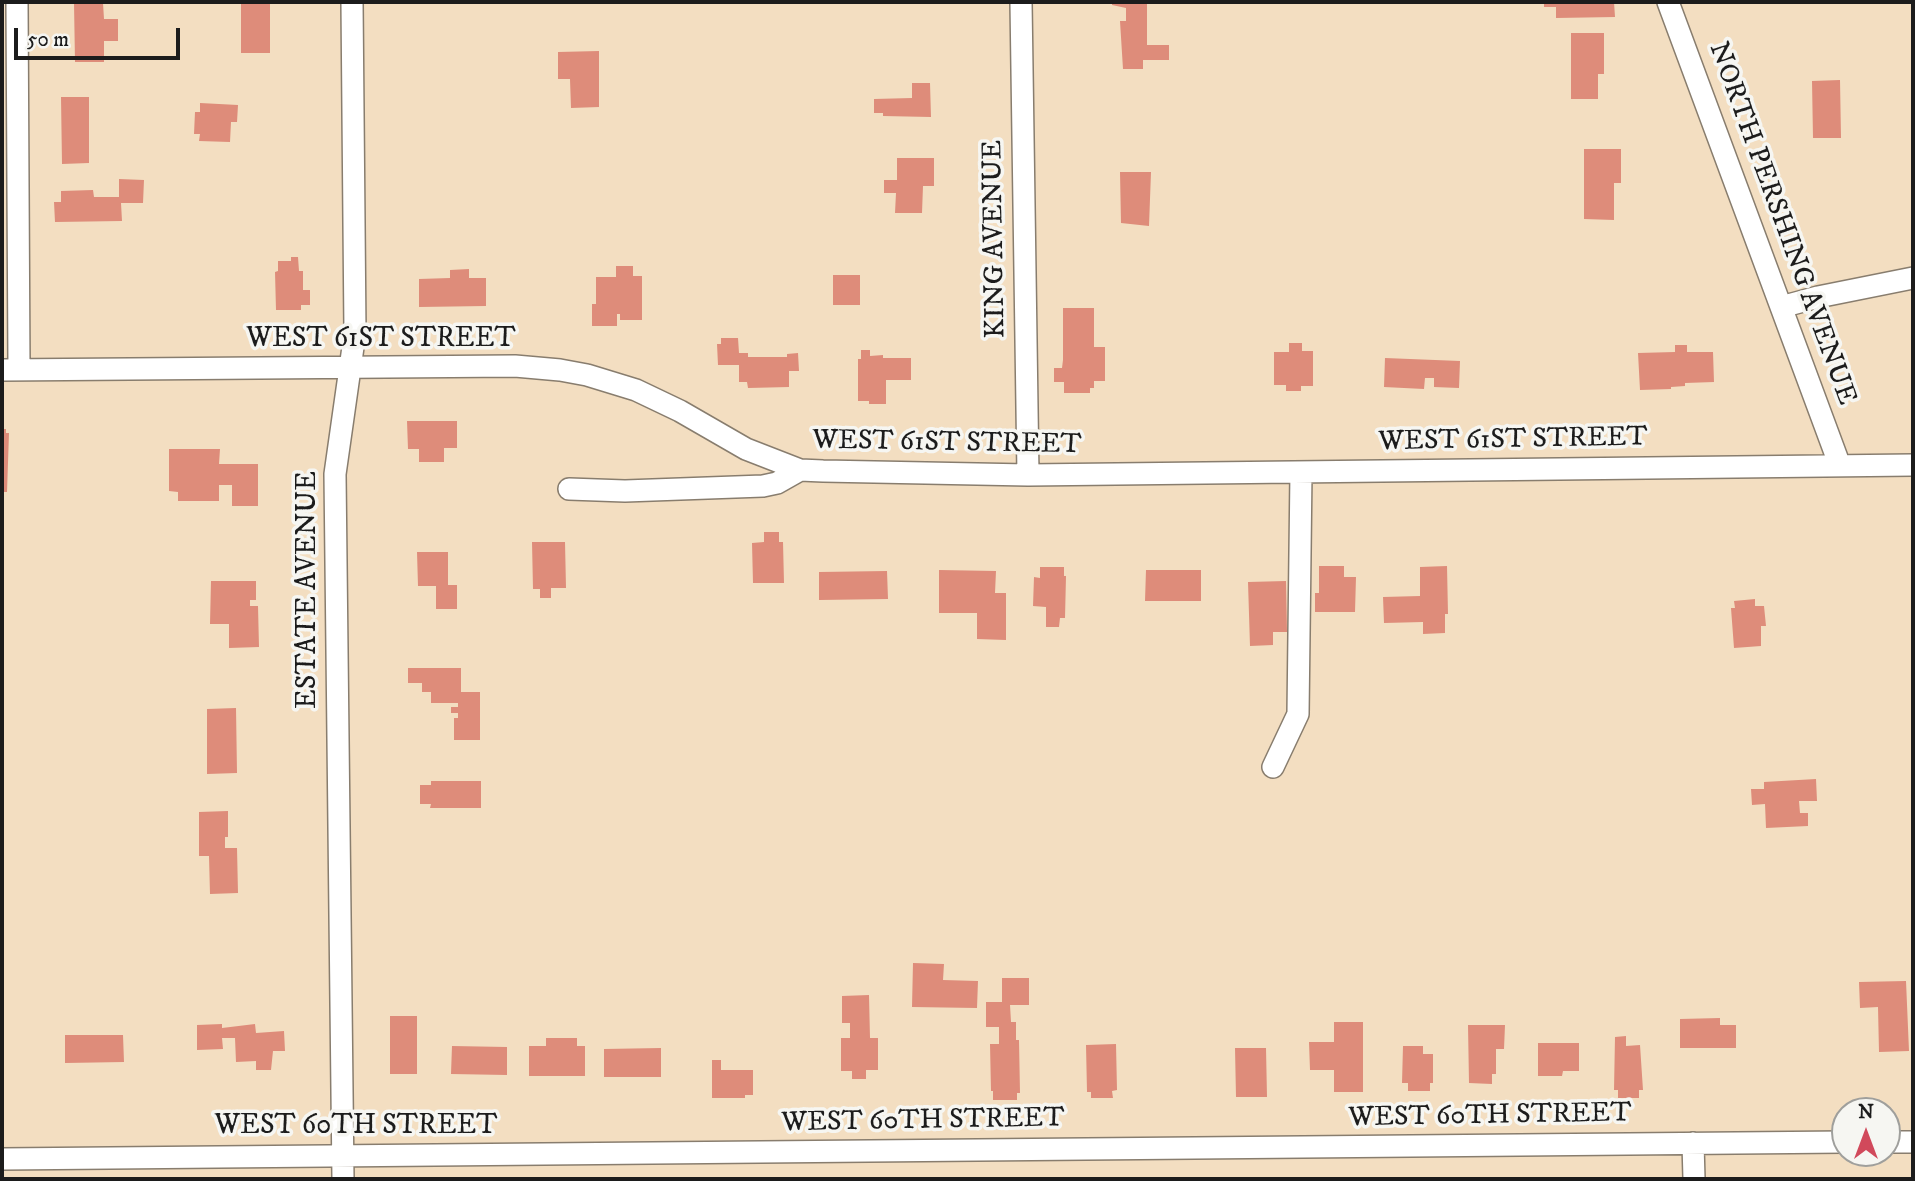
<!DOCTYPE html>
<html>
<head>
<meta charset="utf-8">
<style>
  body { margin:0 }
  #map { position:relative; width:1915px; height:1181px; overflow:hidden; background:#f3dec1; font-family:"IM FELL DW Pica",serif }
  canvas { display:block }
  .frame { position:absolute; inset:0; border:4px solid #1c1c1c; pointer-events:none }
  .north { position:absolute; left:1831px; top:1097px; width:70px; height:70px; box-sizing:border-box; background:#f6f6f2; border:2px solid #9f9f9c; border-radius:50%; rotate:0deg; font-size:19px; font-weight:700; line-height:28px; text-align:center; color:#1c1c1c }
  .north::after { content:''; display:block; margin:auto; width:24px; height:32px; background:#d1495b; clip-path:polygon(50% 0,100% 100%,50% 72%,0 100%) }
  .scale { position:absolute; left:14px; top:28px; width:166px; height:32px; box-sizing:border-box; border:4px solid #1c1c1c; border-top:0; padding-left:9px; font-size:21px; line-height:24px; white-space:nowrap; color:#1c1c1c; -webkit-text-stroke:5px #f6f6f2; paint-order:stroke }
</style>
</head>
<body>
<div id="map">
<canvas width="1915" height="1181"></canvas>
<div class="frame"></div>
<div class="north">N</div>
<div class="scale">50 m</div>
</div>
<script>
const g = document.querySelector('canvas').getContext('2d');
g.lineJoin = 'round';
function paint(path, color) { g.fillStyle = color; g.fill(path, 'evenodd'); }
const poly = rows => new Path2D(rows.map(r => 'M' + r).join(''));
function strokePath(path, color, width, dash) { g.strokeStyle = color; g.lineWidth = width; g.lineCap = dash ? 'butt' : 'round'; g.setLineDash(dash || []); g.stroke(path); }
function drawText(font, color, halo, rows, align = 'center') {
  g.font = font + ' "IM FELL DW Pica",serif'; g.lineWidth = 7; g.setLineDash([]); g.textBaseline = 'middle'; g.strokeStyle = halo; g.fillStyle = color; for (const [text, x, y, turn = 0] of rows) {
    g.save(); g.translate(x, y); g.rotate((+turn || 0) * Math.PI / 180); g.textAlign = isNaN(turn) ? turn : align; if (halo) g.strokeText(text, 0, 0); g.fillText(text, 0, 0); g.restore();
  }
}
paint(poly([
  [241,2,270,2,270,53,241,53],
  [1112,2,1147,2,1147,45,1169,45,1169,60,1143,60,1143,69,1123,69,1120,21,1126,21,1126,8,1112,5],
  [1544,2,1614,2,1615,17,1556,18,1556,7,1544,7],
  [74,3,103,3,104,19,118,19,118,41,104,41,104,62,75,62],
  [1571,33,1604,33,1604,74,1598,74,1598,99,1571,99],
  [599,51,599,107,571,108,570,79,558,79,558,52],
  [1840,80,1841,138,1813,138,1812,81],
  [912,83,930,83,931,117,883,116,883,113,874,113,874,99,912,98],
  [61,97,89,97,89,163,62,164],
  [200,103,238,105,237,122,231,122,230,142,199,141,200,134,194,134,195,112,200,112],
  [1584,149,1621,149,1621,183,1614,183,1614,220,1584,219],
  [897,158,934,158,934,186,923,186,922,213,895,213,896,193,884,193,884,180,897,180],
  [1120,172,1151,172,1149,226,1121,223],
  [119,179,144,180,143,203,121,203,122,221,55,222,54,202,61,202,61,191,93,190,94,197,119,197],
  [291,257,298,257,299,271,303,271,303,290,310,290,310,305,301,305,301,310,276,310,275,272,278,271,278,261,291,261],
  [616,266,633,266,633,276,642,276,642,320,620,320,620,314,617,314,617,326,592,326,592,304,596,304,596,277,616,277],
  [469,269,469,278,486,278,486,306,419,307,419,279,450,278,450,270],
  [833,275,860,275,860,305,833,305],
  [1063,308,1094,308,1094,347,1105,347,1105,381,1094,381,1094,388,1090,388,1090,393,1064,393,1064,382,1054,382,1054,368,1062,368,1063,360],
  [721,338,738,338,739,353,748,353,748,357,787,357,787,354,798,353,799,371,789,371,789,387,748,388,747,382,739,382,739,365,718,365,717,344,721,344],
  [1289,343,1302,343,1302,351,1313,351,1313,386,1301,386,1301,391,1286,391,1286,385,1274,385,1274,352,1289,352],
  [1675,345,1687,345,1687,352,1713,352,1714,382,1685,383,1685,386,1671,387,1671,389,1640,390,1638,353,1675,352],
  [861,350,870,350,870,356,883,355,883,358,911,358,911,380,886,380,886,404,869,404,869,401,858,401,858,359,861,359],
  [1385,358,1460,361,1459,388,1434,387,1434,378,1425,378,1424,389,1384,387],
  [407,421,457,421,457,448,444,448,444,462,419,462,419,449,408,449],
  [2,429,6,429,6,433,9,433,7,492,2,492],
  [169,449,220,449,219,464,258,464,258,506,232,506,232,485,219,485,219,501,178,501,178,492,169,491],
  [764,532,779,532,779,542,783,542,784,583,753,583,752,543,764,542],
  [532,542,565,542,566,588,551,588,551,598,540,598,540,589,533,589],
  [417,552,448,552,448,585,457,585,457,609,436,609,436,586,418,586],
  [1319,566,1344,566,1344,577,1356,577,1355,612,1315,612,1315,593,1319,593],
  [1447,566,1448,614,1445,614,1445,633,1423,634,1423,622,1384,623,1383,597,1420,596,1420,567],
  [1040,567,1064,567,1064,576,1066,576,1065,618,1060,618,1059,627,1046,627,1046,607,1033,606,1034,577,1040,578],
  [939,570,996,571,995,593,1006,593,1006,640,977,639,977,613,939,613],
  [1146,570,1201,570,1201,601,1145,601],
  [887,571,888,599,819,600,819,572],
  [211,581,256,581,256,600,250,600,250,606,258,606,259,647,229,648,229,624,210,624],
  [1286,581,1287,632,1273,632,1273,645,1250,646,1248,582],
  [1755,599,1755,606,1764,606,1766,626,1761,626,1761,646,1734,648,1731,608,1735,608,1734,601],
  [408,668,461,668,461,692,480,692,480,740,454,740,454,718,458,718,458,713,451,713,451,707,458,707,458,703,431,703,431,692,422,692,422,683,408,683],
  [236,708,237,773,207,774,207,709],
  [1816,779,1817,801,1799,801,1800,813,1808,813,1808,826,1766,828,1765,804,1752,805,1751,789,1764,789,1764,782],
  [431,781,481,781,481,808,430,808,431,804,420,804,420,785,431,785],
  [228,811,228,837,225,837,225,848,237,848,238,893,210,894,209,856,199,856,199,812],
  [913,963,944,964,943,980,978,981,977,1008,912,1007],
  [1002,978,1029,978,1029,1005,1010,1005,1011,1022,1016,1022,1016,1040,1019,1040,1020,1093,1017,1093,1017,1100,993,1100,993,1091,991,1091,990,1044,999,1044,999,1027,986,1027,986,1002,1002,1002],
  [1906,981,1909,1051,1879,1052,1878,1007,1860,1008,1859,982],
  [869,995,870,1038,878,1038,878,1070,866,1070,866,1079,852,1079,852,1071,841,1071,841,1038,850,1038,850,1023,842,1023,842,996],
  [390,1016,417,1016,417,1074,390,1074],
  [1720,1018,1720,1025,1736,1025,1736,1048,1680,1048,1680,1019],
  [1334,1022,1363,1022,1363,1092,1334,1092,1334,1070,1310,1070,1309,1042,1334,1042],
  [222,1024,222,1028,255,1024,256,1033,284,1031,285,1051,273,1051,271,1070,256,1070,256,1061,236,1062,235,1038,222,1038,223,1049,197,1050,197,1025],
  [1468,1025,1505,1025,1504,1049,1496,1049,1496,1074,1492,1074,1492,1084,1469,1083],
  [65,1035,123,1035,124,1062,65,1063],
  [1626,1036,1626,1046,1640,1045,1643,1090,1639,1090,1639,1098,1618,1098,1618,1090,1614,1090,1615,1037],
  [546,1038,577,1038,577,1046,585,1046,585,1076,529,1076,529,1046,546,1046],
  [1538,1043,1579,1043,1579,1071,1563,1071,1562,1076,1538,1076],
  [1116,1044,1117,1090,1112,1091,1113,1098,1091,1098,1091,1092,1087,1092,1086,1045],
  [452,1046,507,1047,507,1075,451,1074],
  [1403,1046,1423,1046,1423,1054,1433,1054,1433,1083,1430,1083,1430,1091,1408,1091,1408,1083,1402,1083],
  [661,1048,661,1077,604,1077,604,1049],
  [1235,1048,1266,1048,1267,1097,1236,1097],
  [712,1060,721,1060,721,1070,753,1070,753,1095,745,1095,745,1098,712,1098]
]), '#de8c7a');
const minor = poly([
  [17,2,19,370],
  [1021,2,1028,475],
  [1668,2,1840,466],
  [1781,307,1818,297,1913,278],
  [2,370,515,366,560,370,587,375,636,390,680,411,746,449,800,470,823,471,1028,475,1913,465],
  [569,489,625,491,763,486,777,483,800,470],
  [1273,767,1298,714,1301,472],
  [1887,1142,1913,1142],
  [1693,1143,1694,1179],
  [2,1159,1845,1142],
  [343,1179,335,474,355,333,352,2]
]);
strokePath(minor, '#887d6e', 24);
strokePath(minor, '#fff', 21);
drawText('28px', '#1c1c1c', '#f6f6f2', [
  ["NORTH PERSHING AVENUE",1781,224,70],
  ["KING AVENUE",996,239,-91],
  ["WEST 61ST STREET",381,340],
  ["WEST 61ST STREET",1513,441,-1],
  ["WEST 61ST STREET",947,444,1],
  ["ESTATE AVENUE",309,590,-90],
  ["WEST 60TH STREET",1490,1117,-1],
  ["WEST 60TH STREET",923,1122,-1],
  ["WEST 60TH STREET",356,1127]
]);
</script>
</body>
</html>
